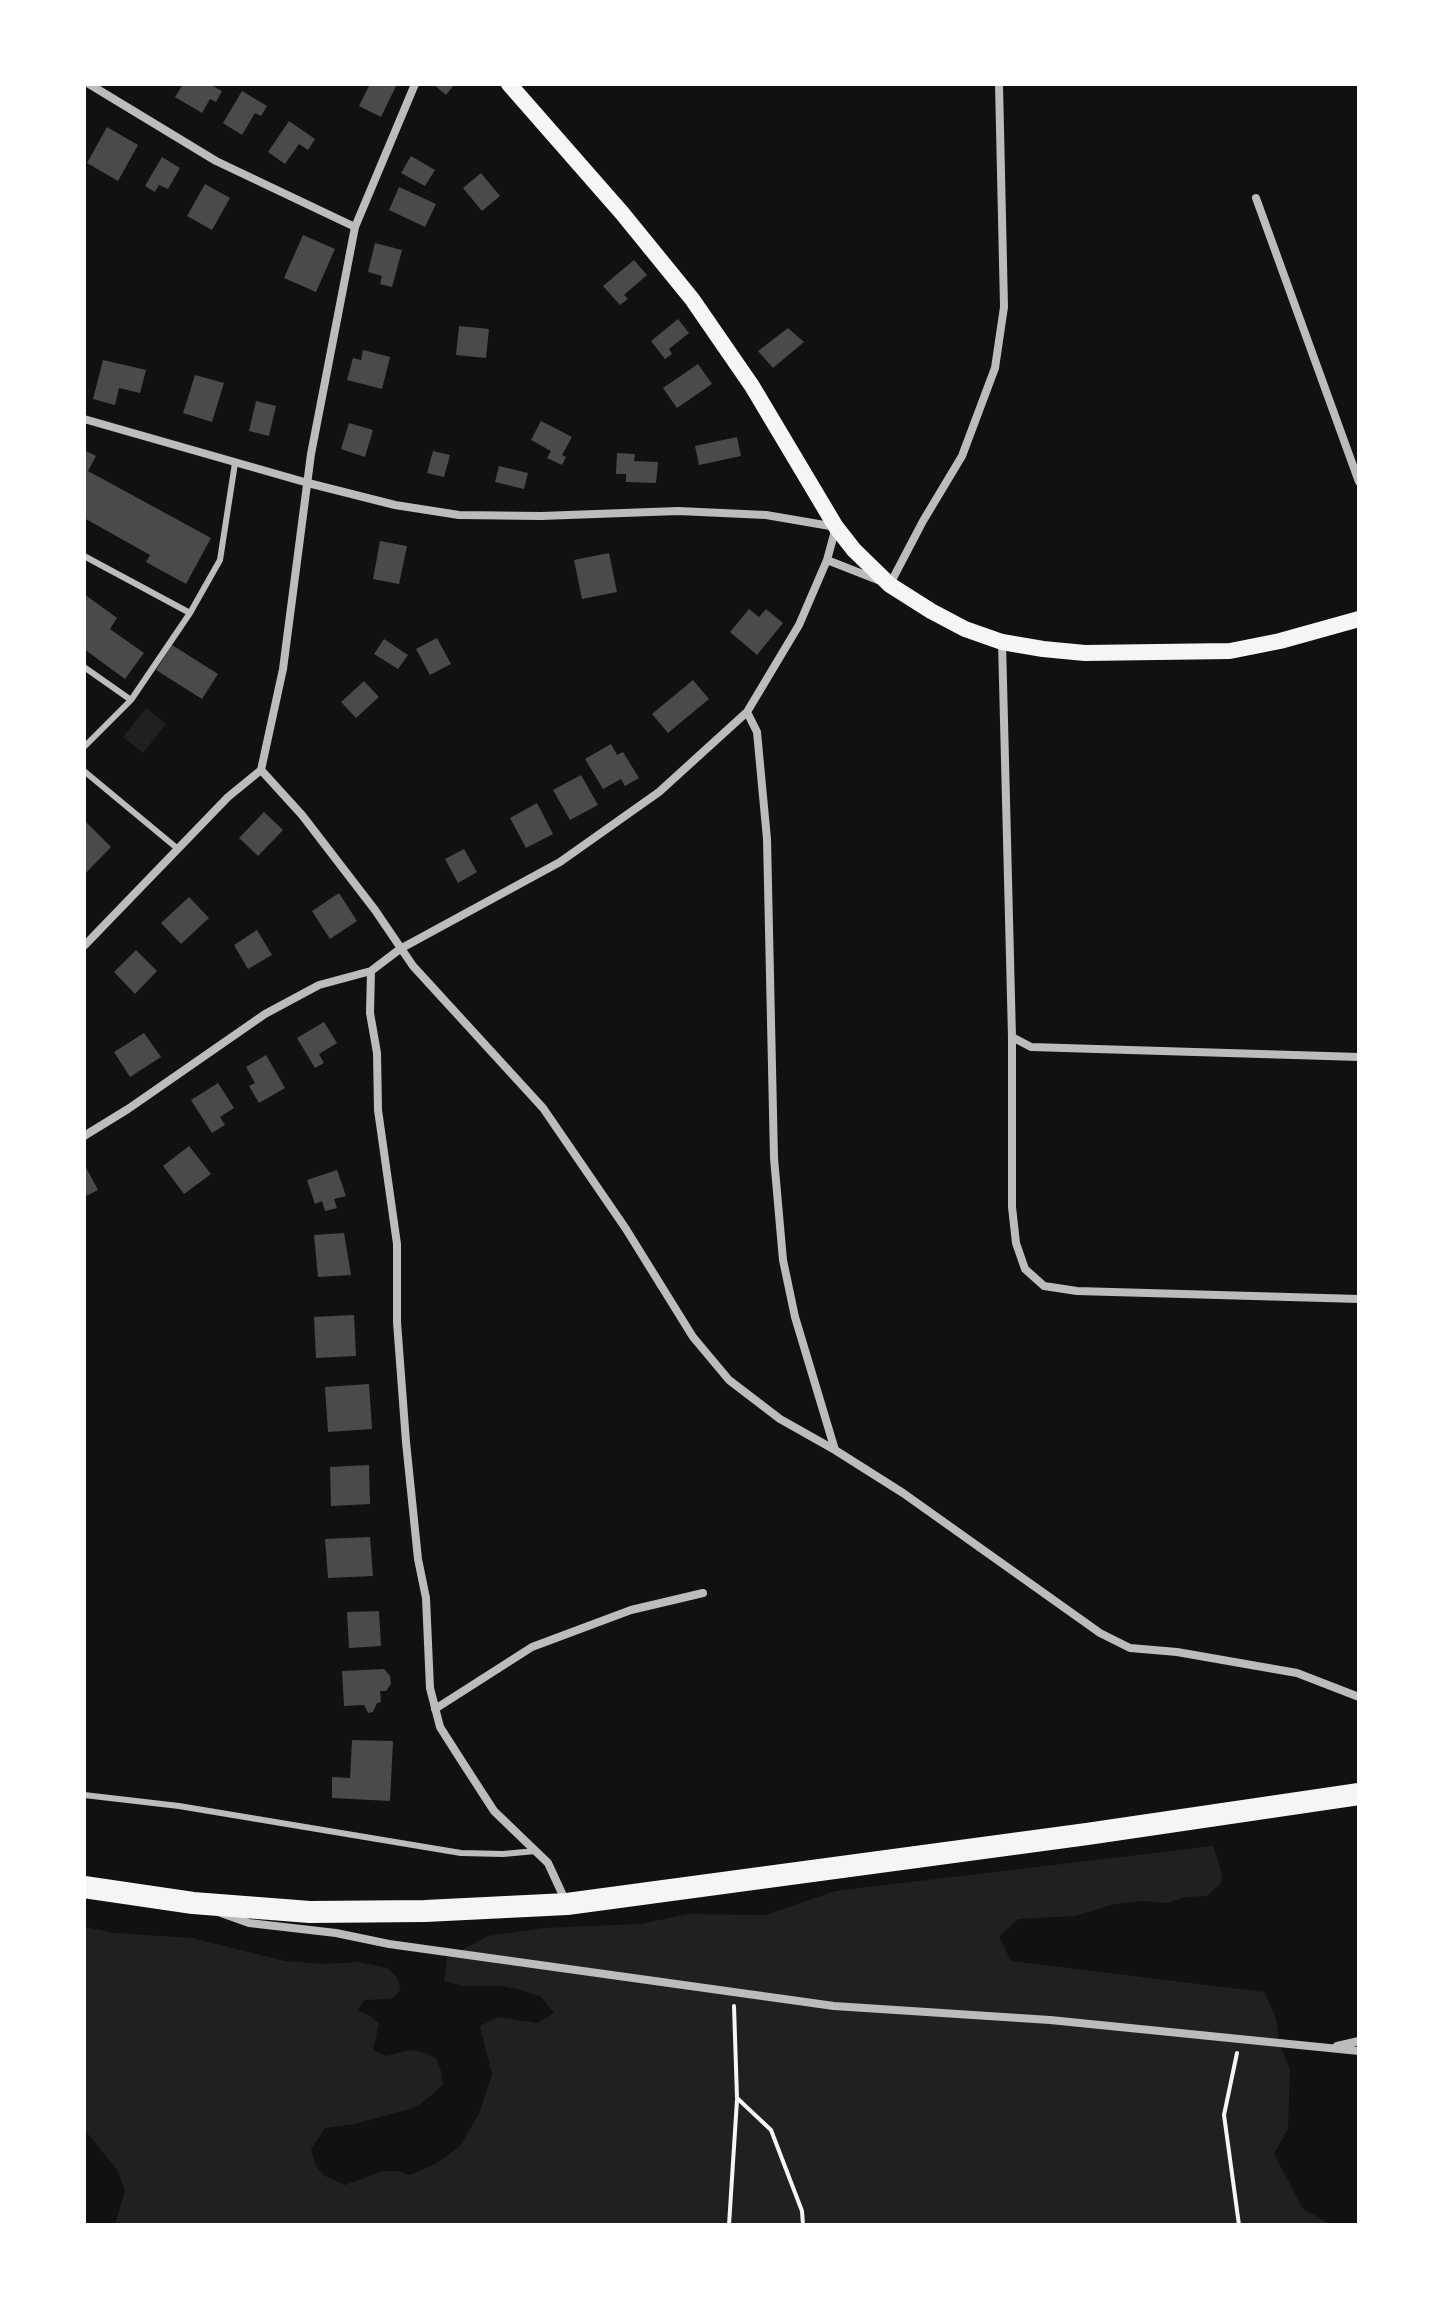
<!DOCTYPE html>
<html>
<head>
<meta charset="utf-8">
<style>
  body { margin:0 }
  #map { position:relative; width:1443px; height:2309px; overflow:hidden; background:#111; font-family:"Nunito Sans",sans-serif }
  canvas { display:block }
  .frame { position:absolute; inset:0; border:86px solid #fff; pointer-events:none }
</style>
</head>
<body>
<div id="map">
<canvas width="1443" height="2309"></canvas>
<div class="frame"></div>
</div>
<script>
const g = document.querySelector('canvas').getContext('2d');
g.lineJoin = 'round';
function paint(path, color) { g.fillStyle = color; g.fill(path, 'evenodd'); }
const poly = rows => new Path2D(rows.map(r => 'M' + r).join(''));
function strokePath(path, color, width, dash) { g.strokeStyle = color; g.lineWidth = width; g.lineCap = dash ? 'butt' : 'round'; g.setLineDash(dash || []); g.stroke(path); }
paint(poly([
  [146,708,166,724,143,753,123,737],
  [1213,1846,1222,1873,1221,1883,1207,1896,1186,1897,1167,1903,1143,1901,1115,1904,1075,1916,1018,1919,999,1937,1011,1961,1264,1992,1275,2015,1280,2044,1290,2070,1288,2129,1274,2154,1303,2209,1332,2225,115,2225,125,2191,118,2171,84,2129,84,1927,115,1933,192,1938,285,1961,324,1964,359,1962,387,1968,397,1977,401,1990,391,1999,365,2000,357,2010,369,2015,379,2024,373,2050,386,2056,409,2050,423,2052,436,2058,441,2071,443,2085,422,2103,410,2109,354,2124,325,2128,311,2149,315,2164,323,2175,345,2185,383,2171,397,2171,410,2175,437,2163,460,2146,479,2114,492,2074,480,2026,499,2017,537,2023,554,2013,541,1997,522,1990,502,1986,463,1986,444,1981,447,1958,488,1936,543,1928,640,1924,688,1914,766,1915,835,1891]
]), '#202020');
paint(poly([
  [183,84,209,84,222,91,216,102,210,99,202,113,175,97],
  [370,84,397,84,381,117,359,106],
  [433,84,455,84,446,95],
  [242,91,267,106,261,116,255,113,242,135,223,123],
  [289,121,315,139,308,150,299,144,285,164,268,152],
  [107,127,138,145,118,181,87,163],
  [411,156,435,170,425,186,401,173],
  [162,157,180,168,168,189,159,185,155,192,145,186],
  [481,173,500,196,482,211,463,188],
  [205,184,230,198,212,230,187,216],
  [399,187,436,204,425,227,389,210],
  [303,235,335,249,316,292,284,278],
  [375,243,402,250,392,287,380,284,382,276,368,272],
  [634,260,647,275,624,295,628,299,620,305,603,286],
  [678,319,689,333,669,349,672,354,665,359,651,341],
  [459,326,489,329,486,358,456,355],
  [788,328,804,342,773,368,758,351],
  [363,350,390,357,382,389,347,380,353,358,361,360],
  [103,360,146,370,140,393,119,388,115,405,93,399],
  [698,364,712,384,677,408,663,388],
  [195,375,224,383,212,422,183,413],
  [256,401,276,406,269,436,249,431],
  [541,421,572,437,562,455,566,457,562,465,547,458,551,451,531,440],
  [349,423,373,430,365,457,341,449],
  [737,437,741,456,699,465,695,446],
  [84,450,96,456,88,471,211,538,186,584,146,562,150,555,84,518],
  [433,451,450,455,444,477,427,473],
  [617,453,635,454,634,461,658,462,656,483,626,482,626,474,616,474],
  [499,466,528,473,524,489,495,482],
  [380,541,407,546,399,584,373,579],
  [609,553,617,592,582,599,574,560],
  [84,594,117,618,110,629,144,653,125,679,84,649],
  [749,609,759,617,766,609,783,623,757,655,730,632],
  [437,638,451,664,430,675,416,649],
  [384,639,408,655,398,669,374,654],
  [172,645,218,674,202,699,156,670],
  [693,680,709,699,668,733,652,714],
  [364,681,379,697,356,718,341,702],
  [611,744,617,755,623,752,639,778,625,786,621,779,603,789,585,759],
  [581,775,598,805,570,820,553,790],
  [537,803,553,834,526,848,510,818],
  [264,812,283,830,258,856,239,838],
  [84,820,111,847,84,875],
  [464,849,477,872,458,883,445,859],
  [339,893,357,921,330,939,312,911],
  [189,897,209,918,181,944,161,923],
  [257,930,272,955,248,969,234,945],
  [136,950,157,971,135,994,114,972],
  [324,1022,337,1043,319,1054,324,1063,315,1068,297,1038],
  [144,1033,161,1057,130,1077,114,1052],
  [266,1055,285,1088,259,1103,249,1086,255,1083,246,1067],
  [218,1083,234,1108,220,1117,225,1125,212,1133,191,1100],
  [189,1146,211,1174,184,1194,163,1166],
  [84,1164,98,1190,84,1197],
  [337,1170,346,1196,334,1199,337,1208,325,1211,322,1201,315,1204,307,1180],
  [344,1233,351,1275,318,1277,314,1235],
  [354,1315,356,1356,316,1358,314,1317],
  [369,1384,372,1429,328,1432,325,1387],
  [369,1465,370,1504,331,1506,330,1467],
  [370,1537,373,1576,328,1578,325,1539],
  [379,1611,381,1646,349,1648,347,1612],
  [384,1669,390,1676,391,1684,386,1691,380,1691,381,1702,377,1703,373,1712,368,1713,364,1705,344,1706,342,1671],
  [352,1740,393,1741,390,1801,332,1798,332,1777,350,1778]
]), '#4a4a4a');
strokePath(poly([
  [734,2006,737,2098,771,2130,802,2211,803,2225],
  [1237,2053,1224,2115,1239,2225],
  [729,2225,737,2100]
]), '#f5f5f5', 4);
strokePath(poly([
  [84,556,190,613],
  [84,667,131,700,190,613,220,560,235,463],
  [84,747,131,700],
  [84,771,178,849],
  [84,1795,179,1806,461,1853,503,1854,536,1851]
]), '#bcbcbc', 6);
strokePath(poly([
  [89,84,216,161,355,227],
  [415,84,355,227,311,454,283,669,261,770,302,815,375,910,413,966,543,1108,626,1229,693,1337,729,1380,780,1419,835,1450,903,1493,1100,1633,1130,1648,1177,1652,1297,1673,1359,1697],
  [1256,198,1359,482],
  [84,419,308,483,395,505,459,515,541,516,678,511,766,515,836,527,827,560],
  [890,584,923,521,962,456,995,368,1004,307,999,84],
  [1002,642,1012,1037,1012,1207,1016,1243,1025,1269,1044,1286,1077,1291,1359,1299],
  [747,712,757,732,767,839,774,1158,783,1260,795,1317,835,1450],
  [84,946,228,797,261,770],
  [371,971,370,1013,377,1053,378,1110,397,1244,397,1322,406,1442,418,1559,426,1598,430,1688,440,1727,461,1760,494,1811,548,1863,566,1902],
  [1012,1037,1031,1047,1359,1057],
  [84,1136,128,1109,265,1014,319,985,371,971,400,949,560,862,659,792,747,712,799,625,827,560,878,580],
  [435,1709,532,1647,631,1610,703,1593],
  [221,1913,249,1923,336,1933,389,1944,834,2006,1050,2020,1359,2051],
  [1337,2046,1359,2041]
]), '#bcbcbc', 8);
strokePath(poly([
  [509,84,622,213,692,299,752,386,836,527,854,550,890,585,931,611,965,629,1002,642,1043,649,1085,653,1230,651,1280,641,1359,619]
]), '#f5f5f5', 16);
strokePath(poly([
  [84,1887,193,1903,310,1912,425,1911,567,1904,1087,1834,1359,1794]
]), '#f5f5f5', 22);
</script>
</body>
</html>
